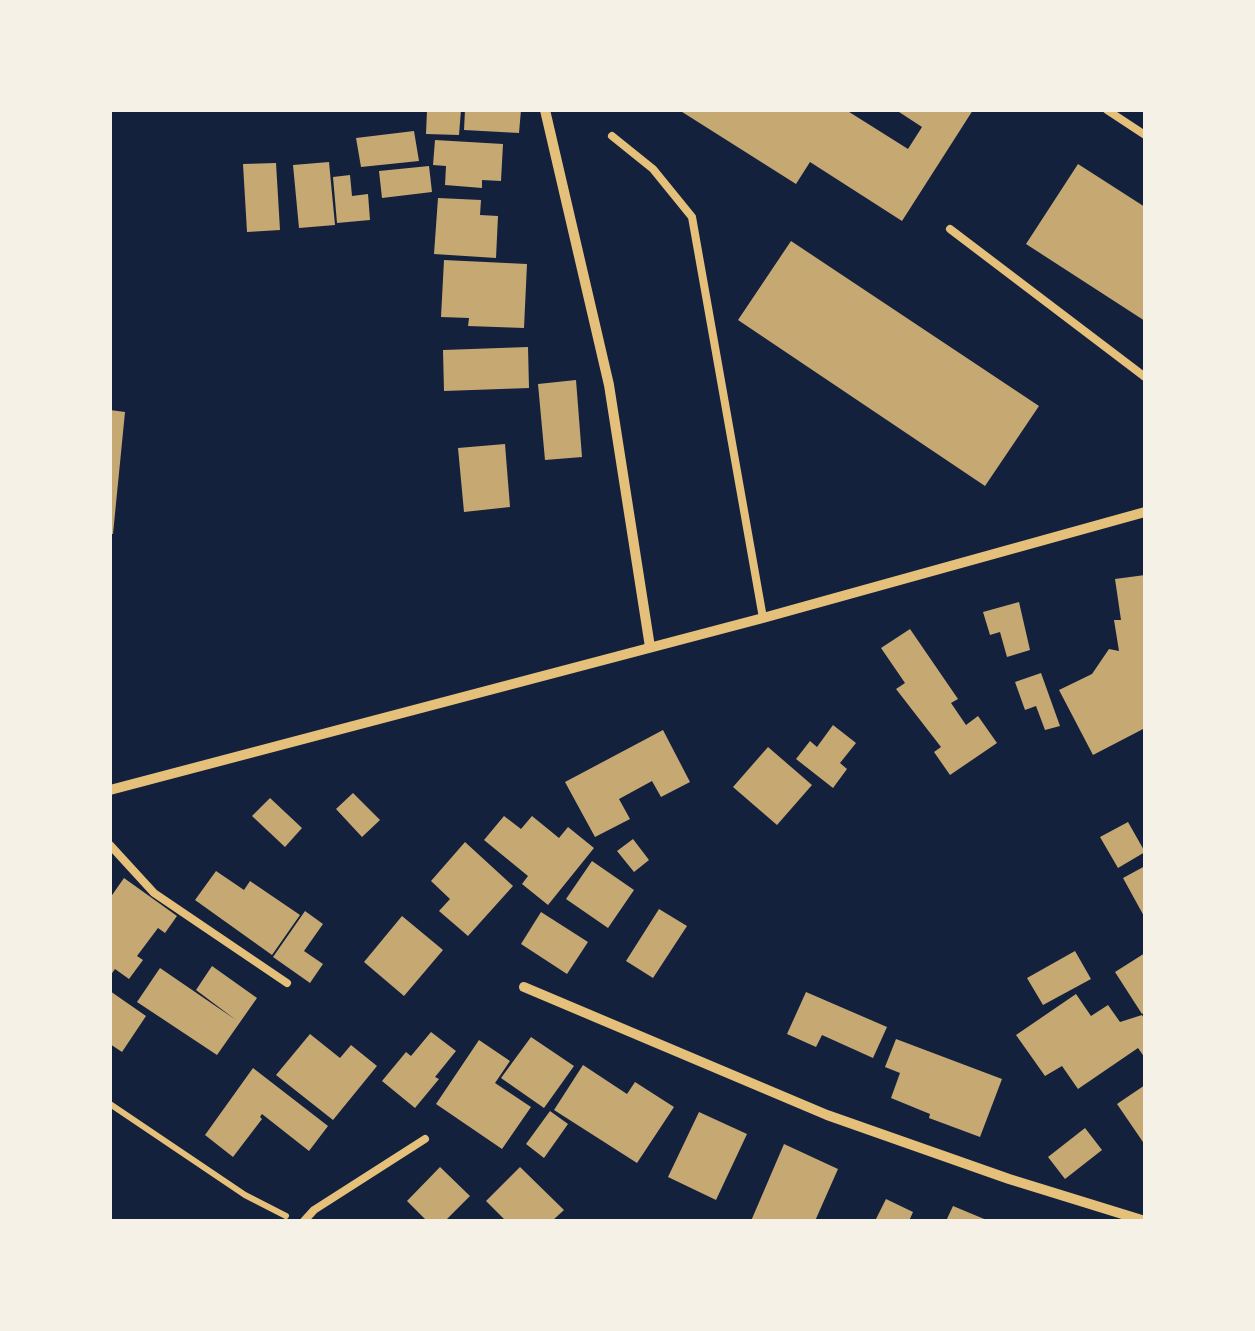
<!DOCTYPE html>
<html>
<head>
<meta charset="utf-8">
<style>
  body { margin:0 }
  #map { position:relative; width:1255px; height:1331px; overflow:hidden; background:#14213d; font-family:"Roboto Condensed",sans-serif }
  canvas { display:block }
  .frame { position:absolute; inset:0; border:112px solid #f6f1e7; pointer-events:none }
</style>
</head>
<body>
<div id="map">
<canvas width="1255" height="1331"></canvas>
<div class="frame"></div>
</div>
<script>
const g = document.querySelector('canvas').getContext('2d');
g.lineJoin = 'round';
function paint(path, color) { g.fillStyle = color; g.fill(path, 'evenodd'); }
const poly = rows => new Path2D(rows.map(r => 'M' + r).join(''));
function strokePath(path, color, width, dash) { g.strokeStyle = color; g.lineWidth = width; g.lineCap = dash ? 'butt' : 'round'; g.setLineDash(dash || []); g.stroke(path); }
paint(poly([
  [427,110,461,110,459,135,426,134],
  [465,110,521,110,519,133,464,130],
  [679,110,846,110,908,149,922,127,896,110,973,110,902,221,810,162,796,184],
  [414,131,419,161,361,167,356,138],
  [435,140,503,144,501,181,482,180,482,188,445,185,446,166,433,165],
  [329,162,335,225,299,228,293,165],
  [276,163,280,230,247,232,243,164],
  [1078,164,1145,207,1145,321,1026,244],
  [429,166,432,192,382,198,379,171],
  [350,175,352,196,368,194,370,220,337,223,333,177],
  [438,198,481,200,480,215,498,216,496,258,434,254],
  [791,241,1039,406,985,486,738,320],
  [444,260,527,264,524,328,468,326,469,318,441,317],
  [528,347,529,388,444,391,443,350],
  [576,380,582,457,545,460,538,384],
  [110,410,125,412,113,534,110,534],
  [505,444,510,507,464,512,458,448],
  [1145,575,1145,728,1093,755,1059,690,1092,674,1109,649,1119,651,1114,620,1121,620,1115,579],
  [1019,602,1030,650,1007,657,1000,632,990,635,983,612],
  [910,629,958,699,951,703,966,725,978,716,997,743,950,775,934,752,941,747,896,689,905,683,881,648],
  [1041,673,1060,726,1045,730,1036,706,1025,710,1015,682],
  [833,725,856,743,840,763,847,769,833,788,796,759,810,741,817,747],
  [663,730,690,782,661,797,652,781,619,799,630,819,595,837,565,782],
  [768,747,812,785,777,825,733,787],
  [353,793,380,820,362,837,336,809],
  [270,798,302,828,285,847,252,816],
  [504,816,521,829,532,816,559,838,568,827,594,848,548,905,522,884,528,876,484,840],
  [1128,822,1145,852,1118,868,1100,837],
  [633,839,649,860,634,872,617,851],
  [465,842,513,886,468,936,439,911,450,899,431,881],
  [592,861,634,890,608,928,566,899],
  [1145,866,1145,918,1123,878],
  [216,871,244,890,250,881,300,915,272,955,195,900],
  [124,878,177,916,165,933,158,928,137,956,143,960,129,979,115,969,110,976,110,898],
  [659,909,687,926,653,978,626,961],
  [305,911,323,924,304,951,323,964,310,983,273,957],
  [541,912,588,942,567,974,521,944],
  [402,916,443,950,404,996,364,962],
  [1075,951,1091,979,1043,1005,1027,978],
  [1145,953,1145,1012,1142,1014,1115,972],
  [212,966,257,998,217,1055,137,1002,160,968,236,1020,196,990],
  [110,991,146,1016,122,1052,110,1044],
  [806,992,887,1027,873,1058,822,1035,816,1047,787,1034],
  [1076,994,1091,1016,1108,1005,1120,1022,1142,1015,1145,1020,1145,1058,1138,1048,1078,1089,1062,1066,1045,1076,1016,1035],
  [431,1032,456,1051,435,1077,439,1079,415,1108,382,1081,406,1052,411,1056],
  [310,1034,340,1058,351,1045,377,1066,333,1120,276,1075],
  [531,1037,574,1066,544,1108,501,1078],
  [896,1039,1002,1079,980,1137,929,1118,930,1114,891,1098,900,1073,885,1067],
  [479,1040,510,1061,495,1083,531,1107,502,1149,436,1104],
  [583,1065,627,1094,635,1082,674,1107,637,1163,554,1110],
  [253,1068,328,1126,309,1151,262,1114,260,1117,262,1119,233,1157,205,1135],
  [1145,1085,1145,1145,1117,1104],
  [550,1111,568,1124,544,1158,526,1144],
  [699,1112,747,1134,716,1200,668,1177],
  [1085,1128,1102,1150,1065,1179,1048,1157],
  [784,1144,838,1169,815,1221,751,1221],
  [440,1167,470,1196,445,1221,427,1221,407,1201],
  [520,1167,564,1210,552,1221,506,1221,486,1201],
  [886,1199,913,1212,909,1221,875,1221],
  [953,1206,989,1221,946,1221]
]), '#c6a872');
strokePath(poly([
  [110,1104,245,1195,286,1216]
]), '#e5c07b', 6);
strokePath(poly([
  [1107,110,1145,135],
  [612,136,653,169,692,217,763,618],
  [950,229,1145,377],
  [110,845,154,893,287,983],
  [304,1221,314,1210,425,1139]
]), '#e5c07b', 8);
strokePath(poly([
  [545,110,609,385,650,647],
  [110,790,763,618,1145,512],
  [524,987,827,1115,1009,1179,1145,1221]
]), '#e5c07b', 10);
</script>
</body>
</html>
